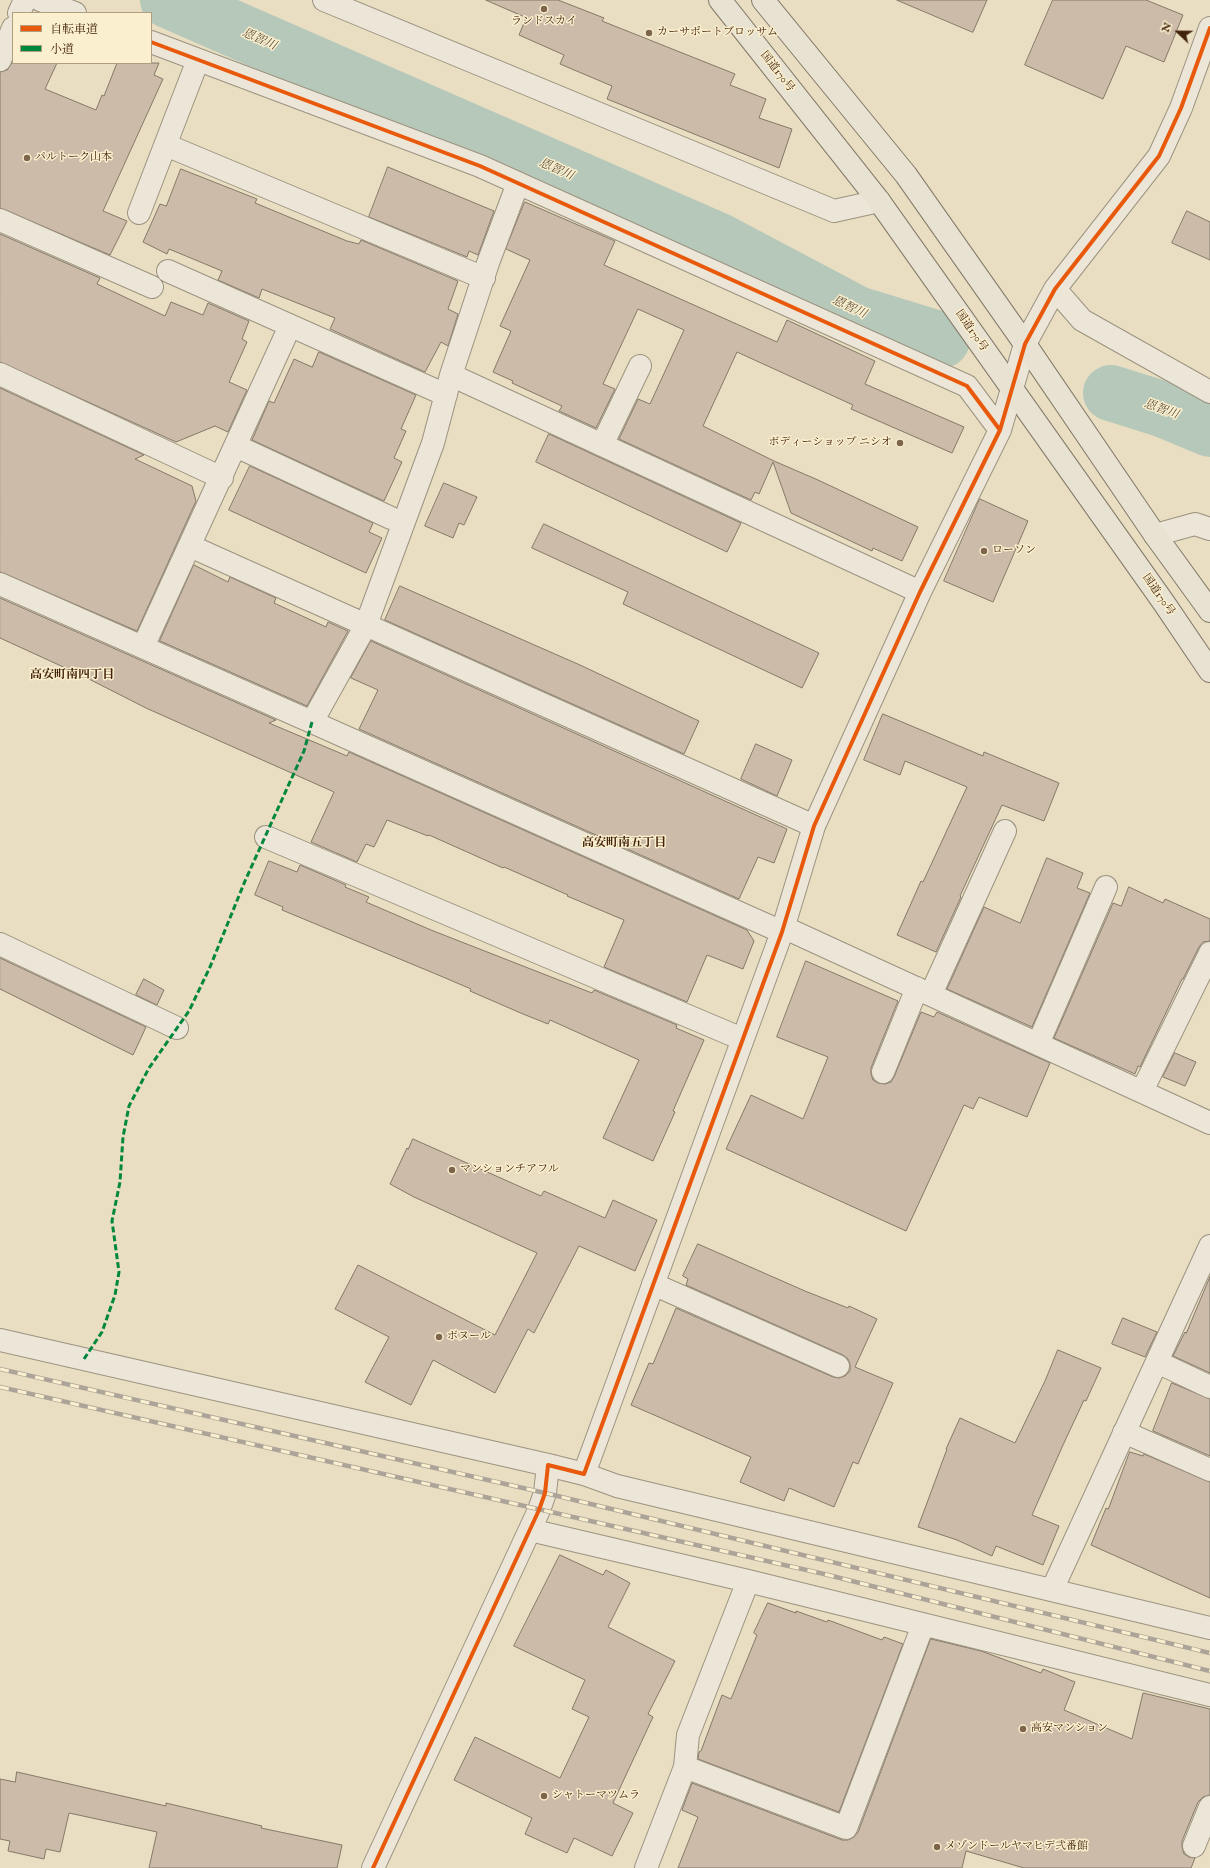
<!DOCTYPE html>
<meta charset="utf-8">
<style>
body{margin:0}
#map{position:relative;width:1210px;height:1868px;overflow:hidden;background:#e9dec2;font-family:"IM FELL English","Noto Serif JP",serif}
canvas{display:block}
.legend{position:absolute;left:12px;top:12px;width:140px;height:52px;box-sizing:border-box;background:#faefce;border:1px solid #b19d80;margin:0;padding:5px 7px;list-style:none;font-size:12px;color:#43220c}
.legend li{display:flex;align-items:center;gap:8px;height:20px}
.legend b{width:20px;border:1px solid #b19d80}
.north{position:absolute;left:1158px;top:12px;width:40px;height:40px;-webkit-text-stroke:3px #faefce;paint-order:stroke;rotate:292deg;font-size:11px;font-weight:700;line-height:16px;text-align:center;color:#43220c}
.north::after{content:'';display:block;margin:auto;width:14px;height:18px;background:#43220c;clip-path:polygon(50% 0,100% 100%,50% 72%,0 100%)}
</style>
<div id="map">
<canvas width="1210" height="1868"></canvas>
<ul class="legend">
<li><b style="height:5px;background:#e8590c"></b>自転車道</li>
<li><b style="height:5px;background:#00873e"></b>小道</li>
</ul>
<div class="north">N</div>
</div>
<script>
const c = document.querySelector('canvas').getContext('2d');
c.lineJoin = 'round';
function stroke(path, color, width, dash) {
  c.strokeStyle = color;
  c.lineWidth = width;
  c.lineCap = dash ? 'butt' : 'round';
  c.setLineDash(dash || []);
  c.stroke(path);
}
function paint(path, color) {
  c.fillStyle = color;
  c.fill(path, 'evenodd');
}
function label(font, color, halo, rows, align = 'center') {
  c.font = font + ' "IM FELL English","Noto Serif JP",serif';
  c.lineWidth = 3;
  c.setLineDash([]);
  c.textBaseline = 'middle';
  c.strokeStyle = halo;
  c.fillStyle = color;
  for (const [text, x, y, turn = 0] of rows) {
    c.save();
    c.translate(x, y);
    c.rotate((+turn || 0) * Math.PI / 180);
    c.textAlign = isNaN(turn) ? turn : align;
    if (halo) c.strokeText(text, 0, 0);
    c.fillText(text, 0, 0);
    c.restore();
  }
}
const river = new Path2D(`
 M168 0 719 241 857 314 942 340
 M1111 393 1162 409 1210 429`);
const building = new Path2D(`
 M486 0H558L604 18 602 21 735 74 730 85 766 99 759 118 792 129 779 168 607 99 612 86 560 64 564 55 519 35 526 18Z
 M897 0H987L973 32Z
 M1053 0H1146L1183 15 1164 62 1126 46 1103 99 1025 65Z
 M12 63H57L45 89 96 110 102 95 104 96 117 63H159L154 75 163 79 103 211 127 221 110 255 0 208V72L7 70Z
 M388 167 494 211 478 255 469 251 467 257 369 217Z
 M181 169 257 199 255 203 347 241 359 244 361 240 458 281 448 309 458 314 448 346 441 342 425 372 330 329 335 318 262 289 259 298 218 280 222 271 169 249 167 254 143 242 160 204 166 206Z
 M525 202 615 241 604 265 777 342 787 320 875 361 865 384 964 427 952 453 851 409 853 405 737 352 703 426 774 461 818 480 918 527 902 561 873 548 872 551 791 513 773 462 759 494 755 492 751 500 619 439 638 399 650 404 684 330 638 309 603 384 615 389 596 428 559 411 562 406 512 383 513 381 493 372 511 331 500 326 530 260 506 249Z
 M1187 211 1210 222V260L1172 243Z
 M0 234 100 278 97 284 165 316 171 302 203 315 208 303 249 321 242 339 247 342 229 382 247 390 228 432 215 426 176 442 0 362Z
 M319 352 416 395 401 429 406 431 394 458 402 462 384 501 252 440 269 401 274 403 294 359 312 367Z
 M0 388 144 455 135 459 192 486 196 501 137 631 0 572Z
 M549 434 741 523 727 552 536 462Z
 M250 466 373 523 369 532 382 538 366 573 229 510Z
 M444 483 477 497 464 525 459 523 453 538 425 526Z
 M980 499 1028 521 993 602 944 581Z
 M544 524 819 653 802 688 623 604 628 592 532 548Z
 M194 565 228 582 230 577 276 598 274 603 326 627 328 622 348 631 307 706 160 641Z
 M400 586 580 665 699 721 684 754 385 620Z
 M0 598 276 720 269 723 347 756 349 752 747 930 754 941 743 969 707 955 687 1002 604 967 624 920 567 896 568 895 504 867 503 868 429 835 428 836 387 820 374 847 366 844 357 862 311 842 334 792 146 708 83 676 0 638Z
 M371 641 787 829 774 863 758 857 739 899 359 729 378 690 351 678Z
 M883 714 983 756 984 752 1059 783 1044 821 1002 805 960 896 961 897 936 952 897 935 921 881 923 882 967 787 905 761 900 775 864 760Z
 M756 744 792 760 777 796 741 779Z
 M1047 858 1083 873 1077 888 1090 893 1032 1027 947 989 984 907 1020 923Z
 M269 861 297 872 300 865 346 885 345 887 369 897 366 902 431 930 592 993 594 990 677 1025 676 1028 704 1040 673 1111 675 1112 653 1161 603 1138 639 1060 550 1020 548 1024 523 1014 470 991 471 989 443 977 282 910 283 907 255 895Z
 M1129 887 1163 903 1165 899 1210 919V941L1203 942 1199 947 1183 979H1182L1140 1067 1138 1066 1135 1074 1054 1038 1113 903 1121 906Z
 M0 958 146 1027 133 1055 0 989Z
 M806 961 898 1001 871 1068V1074L873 1080 878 1083 885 1084 891 1082 894 1077 921 1012 934 1017 937 1012 1050 1063 1027 1117 979 1097 973 1109 964 1105 906 1231 726 1149 751 1095 803 1119 828 1057 777 1037Z
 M144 979 164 990 157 1005 136 995Z
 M1175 1053 1196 1062 1185 1086 1163 1077Z
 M413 1139 541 1196 544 1191 605 1218 613 1200 657 1220 635 1271 579 1246 534 1333 528 1329 495 1393 433 1360 411 1405 365 1382 389 1337 335 1309 358 1265 495 1335 537 1253 414 1197 390 1184 407 1148 408 1149Z
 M698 1244 805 1291 848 1308 849 1306 877 1319 855 1367 893 1383 858 1464 853 1462 834 1507 789 1488 784 1501 740 1482 751 1457 631 1405 649 1363 653 1364 676 1308 833 1377 839 1378 845 1376 850 1371V1364L848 1359 843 1355 686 1285 688 1279 683 1276Z
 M1210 1277V1373L1173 1356 1185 1332 1186 1333Z
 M1123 1318 1157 1332 1145 1357 1112 1344Z
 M1058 1350 1101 1368 1086 1401 1084 1400 1063 1445 1032 1515 1059 1526 1043 1565 996 1546 992 1556 957 1540 918 1527 947 1449H946L960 1418 1015 1443 1045 1381Z
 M1172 1383 1210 1399V1456L1153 1431Z
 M1130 1452 1143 1456 1144 1454 1210 1482V1598L1091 1545 1106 1508 1108 1509Z
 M560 1555 603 1575 606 1570 630 1583 608 1627 675 1661 648 1714 653 1717 613 1803 633 1813 612 1856 574 1838 567 1853 525 1834 532 1818 454 1780 475 1737 560 1778 589 1717 572 1709 585 1680 514 1646Z
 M768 1603 796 1613V1611L827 1622 828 1620 882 1640 884 1637 903 1644 839 1812 698 1759 699 1752 701 1751 722 1695 731 1699 757 1635 754 1633Z
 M931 1639 981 1651 1041 1673 1043 1669 1075 1682 1064 1710 1132 1739 1143 1693 1210 1709V1795L1203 1797 1198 1802 1182 1841V1847L1184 1854 1189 1857 1195 1858 1191 1868H1024L966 1851 962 1868H678L698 1817 682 1810 692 1783 842 1840H848L854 1837 858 1832Z
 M17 1772 166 1806V1803L262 1826 261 1828 342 1845 337 1868H149L157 1832 69 1813 60 1852 46 1849 44 1859 8 1851 10 1841 0 1839V1779L15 1782Z`);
const minor = new Path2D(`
 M40 0 75 13
 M324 0 834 211 879 201
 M19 13 25 0
 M151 42 480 166 967 386 1000 430
 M0 60 13 28
 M166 145 484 278
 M139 213 198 60
 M0 220 152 287
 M168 271 446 395
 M1055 289 1082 320 1210 392
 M0 374 222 478
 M451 375 920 592
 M602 445 640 366
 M236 446 391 518
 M1155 535 1195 524 1210 529
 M190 546 814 826
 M0 584 312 722 366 625 433 443 451 375 488 263 518 183
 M143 647 290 326
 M312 722 782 932
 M266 837 742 1039
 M783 927 1210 1123
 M0 944 177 1028
 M931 994 1005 831
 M1038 1044 1106 887
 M883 1072 917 988
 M1142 1091 1210 953
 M653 1284 838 1366
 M0 1340 548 1465
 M1157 1362 1210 1387
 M1124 1432 1210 1470
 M584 1474 617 1486 1210 1628
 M530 1530 748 1581 1210 1695
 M1052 1590 1210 1246
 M685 1767 846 1828 923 1625
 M1194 1846 1210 1807
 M373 1868 539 1510 545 1493 548 1465 584 1474 782 932 814 826 920 592 1000 430 1025 344 1055 289 1159 156 1181 108 1210 28
 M646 1868 685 1767 688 1735 748 1581`);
const highway = new Path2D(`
 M720 0 879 201 1164 603 1210 671
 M763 0 906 175 1025 344 1155 535 1210 611`);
const rail = new Path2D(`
 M0 1369 545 1493 1210 1653
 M0 1387 824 1574 1210 1671`);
const quiet = new Path2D(`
 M84 1359 102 1332 115 1295 119 1272 112 1221 120 1182 123 1137 129 1106 149 1068 189 1011 210 967 245 881 304 751 312 722`);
const cycleway = new Path2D(`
 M151 42 480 166 967 386 1000 430
 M373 1868 539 1510 545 1493 548 1465 584 1474 782 932 814 826 920 592 1000 430 1025 344 1055 289 1159 156 1181 108 1210 28`);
const markers = [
 [544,9,4,"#7d644c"],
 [649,33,4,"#7d644c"],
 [27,158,4,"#7d644c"],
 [900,443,4,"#7d644c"],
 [984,551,4,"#7d644c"],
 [452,1170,4,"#7d644c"],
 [439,1337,4,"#7d644c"],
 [1023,1729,4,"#7d644c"],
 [544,1796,4,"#7d644c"],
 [937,1847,4,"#7d644c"]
];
const poiNames = [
 ["ランドスカイ",544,22,"center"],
 ["カーサポートブロッサム",657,33],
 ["パルトーク山本",35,158],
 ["ボディーショップ ニシオ",892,443,"right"],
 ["ローソン",992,551],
 ["マンションチアフル",460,1170],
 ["ボヌール",447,1337],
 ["高安マンション",1031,1729],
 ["シャトーマツムラ",552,1796],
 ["メゾンドールヤマヒデ弐番館",945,1847]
];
const streetNames = [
 ["国道170号",777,72,52],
 ["国道170号",971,331,55],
 ["国道170号",1158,595,55]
];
const waterNames = [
 ["恩智川",259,40,24],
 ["恩智川",556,170,24],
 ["恩智川",849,308,25],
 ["恩智川",1161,410,20]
];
const neighbourhoodNames = [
 ["高安町南四丁目",72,676],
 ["高安町南五丁目",624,844]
];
stroke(river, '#b6c8b9', 56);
paint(building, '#ccbba8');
stroke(building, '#847968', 1);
stroke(minor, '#9c927f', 24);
stroke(highway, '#847968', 24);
stroke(minor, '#ece6d8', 22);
stroke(highway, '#e7e2d2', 22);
stroke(rail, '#aca498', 4.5);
stroke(rail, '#faefce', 3, [9]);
stroke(quiet, '#00873e', 3, [6, 3]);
stroke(cycleway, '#e8590c', 4);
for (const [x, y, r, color] of markers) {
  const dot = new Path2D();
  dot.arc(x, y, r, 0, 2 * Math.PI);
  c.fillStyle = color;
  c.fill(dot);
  stroke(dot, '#faefce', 1.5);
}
label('11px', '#43220c', '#faefce', poiNames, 'left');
label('11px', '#43220c', '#faefce', streetNames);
label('italic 12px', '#5f513f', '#faefce', waterNames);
label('bold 12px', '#43220c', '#faefce', neighbourhoodNames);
</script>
